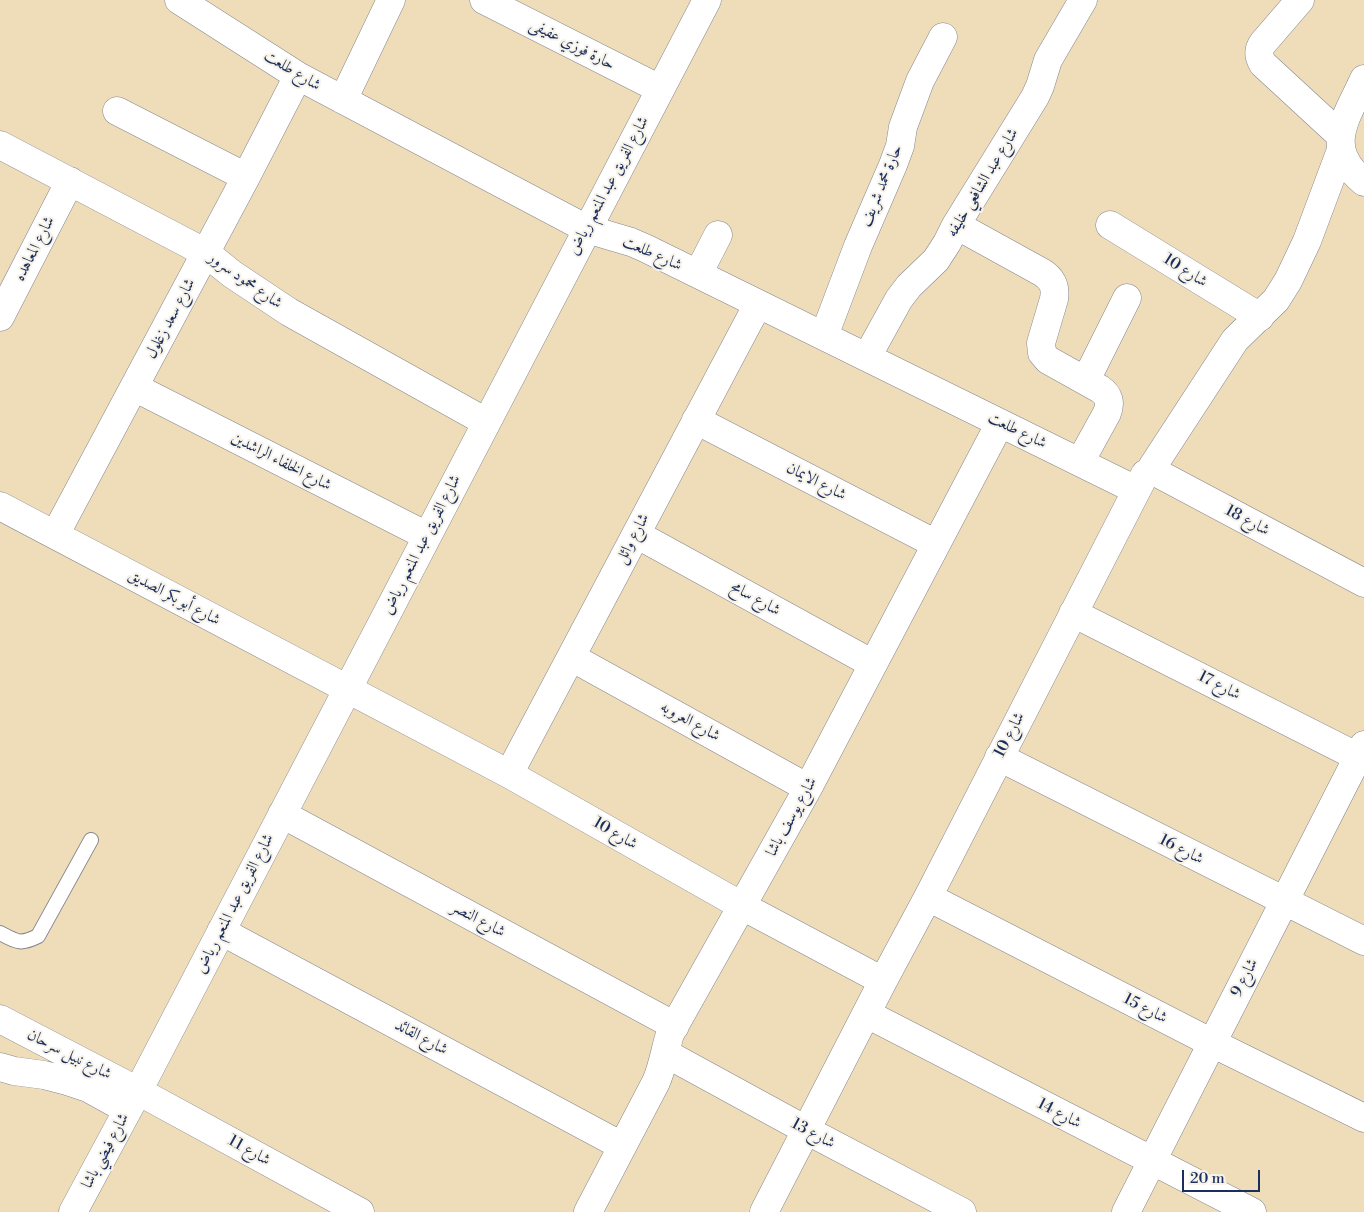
<!DOCTYPE html>
<meta charset="utf-8">
<style>
body{margin:0}
#map{position:relative;width:1364px;height:1212px;overflow:hidden;background:#efddba;font-family:"Libre Bodoni",serif}
canvas{display:block}
.scale{position:absolute;left:1182px;top:1170px;width:78px;height:22px;box-sizing:border-box;border:2px solid #1b2f5e;border-top:0;padding-left:6px;font-size:15px;line-height:18px;white-space:nowrap;color:#1b2f5e;-webkit-text-stroke:4px #f7f3e8;paint-order:stroke}
</style>
<div id="map">
<canvas width="1364" height="1212"></canvas>
<div class="scale">20 m</div>
</div>
<script>
const c = document.querySelector('canvas').getContext('2d');
c.lineJoin = 'round';
function stroke(path, color, width, dash) {
  c.strokeStyle = color;
  c.lineWidth = width;
  c.lineCap = dash ? 'butt' : 'round';
  c.setLineDash(dash || []);
  c.stroke(path);
}
function label(font, color, halo, rows, align = 'center') {
  c.font = font + ' "Libre Bodoni",Amiri,serif';
  c.lineWidth = 4;
  c.setLineDash([]);
  c.textBaseline = 'middle';
  c.strokeStyle = halo;
  c.fillStyle = color;
  for (const [text, x, y, turn = 0] of rows) {
    c.save();
    c.translate(x, y);
    c.rotate((+turn || 0) * Math.PI / 180);
    c.textAlign = isNaN(turn) ? turn : align;
    if (halo) c.strokeText(text, 0, 0);
    c.fillText(text, 0, 0);
    c.restore();
  }
}
const lane = new Path2D(`
 M0 933C17 942 20 945 38 936L91 840`);
const street = new Path2D(`
 M179 0 298 76 587 229 631 242 645 248 1136 490
 M484 0 660 89
 M1300 0 1263 43C1258 50 1258 56 1263 64L1340 135
 M1364 79C1346 119 1322 148 1364 182
 M343 100 391 0
 M117 111 246 177
 M0 145 206 253 232 274 289 312 486 422
 M956 225 1043 273C1053 280 1056 287 1054 299L1041 343 1042 353 1048 360 1100 389C1109 395 1111 403 1107 413L1080 462
 M1110 225 1260 317
 M698 274 718 235
 M0 317 70 181
 M824 336 858 246 893 165 900 146 903 127 920 81 943 37
 M867 357 899 299 909 286 936 260 947 243 956 225 1035 97 1040 86 1048 60 1083 0
 M1086 380 1127 298
 M134 387 427 536
 M696 420 936 544
 M1149 472 1235 340 1276 300 1288 281 1307 241 1341 150
 M0 506 509 774 742 906 883 981
 M636 534 873 664
 M55 535 246 177 298 76
 M1073 613 1364 760
 M571 657 808 788
 M999 757 1364 941
 M509 774 758 304
 M282 814 675 1026
 M928 897 1212 1043 1364 1118
 M221 931 622 1146
 M867 1014 1252 1212
 M0 1019 138 1091 360 1212
 M665 1053 806 1130 962 1212
 M0 1067 14 1071 44 1075 67 1081 88 1088 128 1110
 M73 1212 138 1091 707 0
 M588 1212 656 1082C663 1066 665 1050 670 1034L808 788 1000 423
 M764 1212 883 981 928 897 1145 474C1150 471 1154 471 1159 474L1364 583
 M1126 1212 1364 745`);
const streetNames = [
 ["حارة فوزي عفيفى",572,45,27],
 ["شارع طلعت",292,71,31],
 ["شارع عبد الشافعي خليفه",983,183,-59],
 ["شارع الفريق عبد المنعم رياض",609,186,-62],
 ["حارة محمد شريف",882,186,-68],
 ["شارع المعاهده",35,249,-63],
 ["شارع طلعت",652,254,24],
 ["شارع 10",1185,271,32],
 ["شارع محمود سرور",245,281,35],
 ["شارع سعد زغلول",171,319,-62],
 ["شارع طلعت",1017,431,26],
 ["شارع الخلفاء الراشدين",281,462,27],
 ["شارع الايمان",816,482,27],
 ["شارع 18",1247,521,28],
 ["شارع وائل",633,539,-62],
 ["شارع الفريق عبد المنعم رياض",422,545,-63],
 ["شارع أبو بكر الصديق",174,598,28],
 ["شارع سامح",755,599,29],
 ["شارع 17",1219,686,27],
 ["شارع العروبه",690,722,29],
 ["شارع 10",1010,735,-63],
 ["شارع يوسف باشا",792,817,-61],
 ["شارع 10",615,834,30],
 ["شارع 16",1181,850,27],
 ["شارع الفريق عبد المنعم رياض",235,904,-63],
 ["شارع النصر",478,920,28],
 ["شارع 9",1245,978,-63],
 ["شارع 15",1145,1009,27],
 ["شارع القائد",421,1038,28],
 ["شارع نبيل سرحان",69,1055,27],
 ["شارع 14",1059,1114,27],
 ["شارع 13",813,1134,28],
 ["شارع فيضي باشا",106,1151,-62],
 ["شارع 11",249,1151,29]
];
stroke(lane, '#85868c', 16);
stroke(street, '#85868c', 29);
stroke(lane, '#fff', 14);
stroke(street, '#fff', 28);
label('16px', '#1b2f5e', '#f7f3e8', streetNames);
</script>
